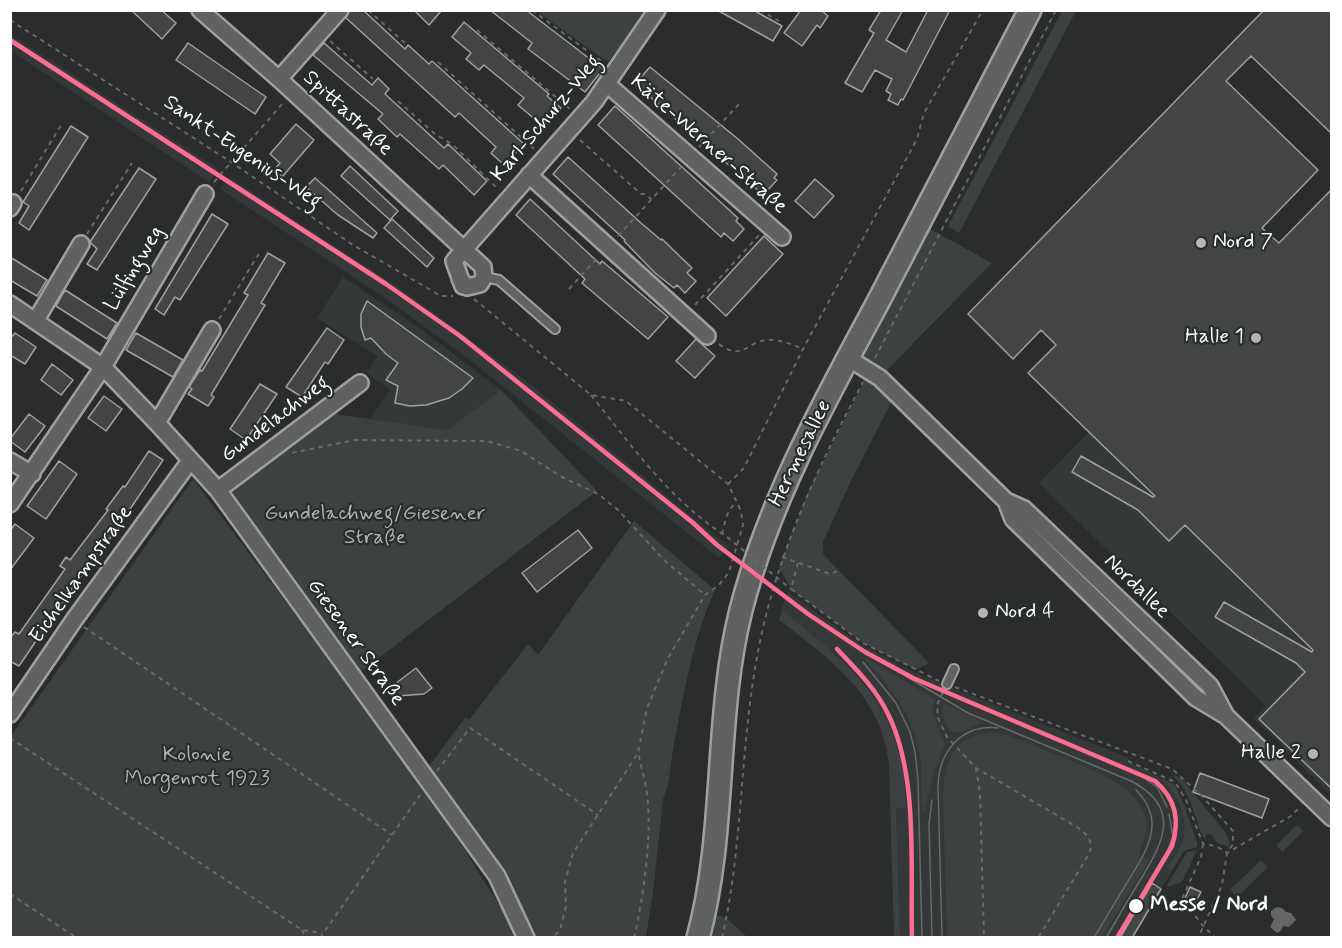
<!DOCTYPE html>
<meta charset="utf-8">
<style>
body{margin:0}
#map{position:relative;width:1342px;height:948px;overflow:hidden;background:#2b2c2d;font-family:Mynerve,sans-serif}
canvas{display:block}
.frame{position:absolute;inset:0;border:12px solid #fff;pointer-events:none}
</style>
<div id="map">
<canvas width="1342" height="948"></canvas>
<div class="frame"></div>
</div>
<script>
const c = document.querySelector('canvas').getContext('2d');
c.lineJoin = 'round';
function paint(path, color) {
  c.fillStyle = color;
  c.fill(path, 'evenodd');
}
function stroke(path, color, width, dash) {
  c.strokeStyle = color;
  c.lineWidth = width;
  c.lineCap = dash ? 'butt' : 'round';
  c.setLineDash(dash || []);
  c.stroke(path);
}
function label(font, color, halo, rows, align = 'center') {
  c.font = font + ' Mynerve,sans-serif';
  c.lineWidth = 4.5;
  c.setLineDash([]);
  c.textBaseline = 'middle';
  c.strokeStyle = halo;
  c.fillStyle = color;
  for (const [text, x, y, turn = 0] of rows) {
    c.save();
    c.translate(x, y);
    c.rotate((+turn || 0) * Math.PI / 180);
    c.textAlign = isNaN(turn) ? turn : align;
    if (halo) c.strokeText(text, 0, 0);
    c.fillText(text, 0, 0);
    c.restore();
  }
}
const built = new Path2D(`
 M10 34 218 169 209 182 11 51Z
 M229 177 411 296 526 381 728 546 719 558 462 354 388 300 220 189Z
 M1331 189V795L1254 718 1266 706 1039 483 1276 241 1279 243Z
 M343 277 418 327 501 390 447 430 370 419 390 390 367 373 377 356 317 318Z
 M788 592 863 646 922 676 1129 758 1128 761 1161 778 1168 784 1176 796 1182 813 1185 830 1181 844 1168 867 1173 869 1132 937H900L896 808 906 807 903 772 899 751 893 735 874 697 836 655 781 610Z`);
const green = new Path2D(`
 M536 11 647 10 648 11 608 62Z
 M1062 11H1076L959 233 948 226Z
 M919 223 992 263 880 377 896 393 850 483 823 542V554L929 663 916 670 863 643 791 589 779 568 808 492 869 371 848 358Z
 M501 390 597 491 354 677 218 490 321 412 447 430Z
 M193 479 426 788 519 937 11 938V736Z
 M634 521 715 590C693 638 684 693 674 744 670 762 671 783 663 799L653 892 646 937H526L497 876 424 773 465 718 469 720 528 644 538 655Z
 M782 610C839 657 890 693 903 771 905 783 905 795 906 808H896L900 937H894L889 765C882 695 831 660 779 620Z
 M867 659 935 699 932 712 945 744 936 766 924 812C919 800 922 777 921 762 917 720 893 690 866 660Z
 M943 703 982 722 981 723 958 733 952 732C944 724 941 713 943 703Z
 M998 733C1019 738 1039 748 1059 756 1100 773 1171 796 1138 854L1149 860 1102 937H947L943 795C945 758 955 732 998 733Z
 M1175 775 1182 779 1226 833 1230 843 1229 847 1216 842C1214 838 1213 834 1207 834L1205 839 1202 835C1195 817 1189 789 1174 777Z
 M1161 778 1175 785 1184 804 1197 843V847L1184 851 1173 869 1167 868C1172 860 1178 851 1182 843 1190 819 1177 794 1161 778Z
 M1297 825 1303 831 1282 852 1276 845Z
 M1197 850 1182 882 1166 887 1187 852Z
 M1261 860 1268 867 1237 897 1230 890Z
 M705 911 726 918 747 937 698 938Z`);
const water = new Path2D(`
 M1277 907 1282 908 1286 912 1291 913 1296 920 1289 927 1283 926 1281 931 1277 933 1270 927 1274 919 1271 916V911Z`);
const building = new Path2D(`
 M131 10H161L176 23 162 39Z
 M350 10H363L405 49 408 45 429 64 432 61 524 144 504 165 491 153 496 147 459 113 455 117 346 18Z
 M414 10H442L429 25Z
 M490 10H526L603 69 585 92 528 49 532 43Z
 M717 10H753L782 26 773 41Z
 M801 10H821L828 16 820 28 817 25 802 46 784 33Z
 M881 10H903L886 40 906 52 928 10H950L903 100 901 99 898 105 888 100 891 94 886 91 892 79 875 70 862 92 845 83 874 33 869 30Z
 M1264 10H1332V134L1251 56 1226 81 1318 170 1262 228 1279 243 1332 189V789L1259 719 1305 672 1296 663 1215 617 1224 602 1312 652 1313 650 1185 525 1169 541 1138 510 1072 472 1081 456 1153 497 1155 496 1028 373 1056 345 1041 330 1013 359 968 314Z
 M464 22 549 94 547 96 561 108 544 127 518 105 524 98 484 65 479 70 466 59 471 53 452 37Z
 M188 43 266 97 255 114 176 60Z
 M324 43 372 85 378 78 389 89 385 94 444 148 448 144 487 181 474 195 443 165 439 169 400 134 397 137 378 119 383 114 313 55Z
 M650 67 738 139 777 174 774 178 777 180 766 192 764 190 761 193 635 84Z
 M615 106 738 218 736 221 744 229 733 241 724 233 721 237 598 125Z
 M296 124 314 140 282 177 274 170 280 163 270 154Z
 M71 126 88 137 29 230 19 223 29 206 23 202Z
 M568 157 641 223 661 240 662 239 692 268 687 273 696 281 685 293 677 285 674 288 655 273 624 241 625 240 553 174Z
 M350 166 398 211 390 220 341 176Z
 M139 168 156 179 97 270 87 264 97 249 90 242Z
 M315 178 377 233 373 238 338 215 306 187Z
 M815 179 834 196 814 218 795 201Z
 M530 199 600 264 602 261 668 317 648 339 582 283 585 279 516 215Z
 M212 214 228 224 180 300 175 297 164 315 155 309Z
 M392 219 434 258 427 267 384 228Z
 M764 236 783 254 726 316 707 298Z
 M268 253 285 263 261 303 265 305 211 395 214 397 208 406 188 394 192 389 189 387 200 370 202 371 248 295 244 293Z
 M10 257 47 280 37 296 10 280Z
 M65 290 117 323 107 339 56 306Z
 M367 301 473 378 462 389 449 398 426 405 410 406 395 403 398 386 386 380 398 363 386 354 371 338 365 340 361 327V314Z
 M327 328 344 340 328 364 325 362 302 397 286 387Z
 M15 333 36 347 25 364 10 355V339Z
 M136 333 183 360 173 377 126 350Z
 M696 339 715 356 695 378 676 361Z
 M52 364 73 380 61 395 41 380Z
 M260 384 277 394 246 440 230 429Z
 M104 396 122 409 106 431 88 418Z
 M29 414 45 426 25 452 10 441V439Z
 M149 451 163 460 114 533 68 594 19 666 10 661V638L15 632 19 634 65 569 60 566 66 557 70 560 108 510 106 509 123 486 125 487Z
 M59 461 77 474 46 519 27 506Z
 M15 524 34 538 10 570V531Z
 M578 530 592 548 537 592 522 573Z
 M416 668 432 688 424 694 397 696 391 687Z
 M1200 773 1269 799 1262 818 1193 792Z
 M1152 883 1161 889 1132 938H1120Z
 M1190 887 1201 892 1195 903 1185 898Z`);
const path = new Path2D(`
 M368 10 405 43
 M532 10 605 64
 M760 10 779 21
 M10 20 231 162 353 245 441 296H453
 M477 30 571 110
 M330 41 373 79
 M438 62 534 149
 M398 101 435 134 452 144 499 190
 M580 140 641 194H645L651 199
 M699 147 740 103
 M214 182 283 103
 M21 191 63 122
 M87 234 132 163
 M618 236 681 167
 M569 289 598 257
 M474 299 591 395 626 401 728 484 741 511 743 525 729 572 719 585 705 595 668 658 647 708 638 753 573 853 565 882 566 906 560 930 552 938
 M695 305 760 234
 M219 319 261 250
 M719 344C743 362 747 341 767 340 780 339 791 344 803 349
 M875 358 1056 10
 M591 395C634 449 669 499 727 537
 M292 453 355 440 487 441 521 451 562 477 598 494 617 509 665 561 705 595
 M728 484 744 468 803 349 917 139 924 113 980 15 979 10
 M722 534C725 524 726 508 737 503
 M782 557 830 574 838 571
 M798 563 791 589 863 643 939 681
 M84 627 392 835
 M955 687 1172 769 1201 795 1233 831V844L1227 853 1222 885 1198 938
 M943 692 937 705 938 718 947 737 976 768 1077 827C1087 834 1094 841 1089 854L1038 938
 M10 738 302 930 322 933
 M1128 761 1175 782 1186 800 1203 844 1216 846 1227 853 1291 816 1301 806
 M976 768 980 793 984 938
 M437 771 470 728 598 815
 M1203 844 1201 857 1182 899 1203 926 1216 938
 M10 894 77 938
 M302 930 305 938
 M320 938 420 795
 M634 938C643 900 651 842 648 804 647 787 642 770 638 753
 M722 938C742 851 740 762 754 675 770 569 813 476 863 382`);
const lane = new Path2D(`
 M484 277 499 280 555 329
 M947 684 954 669`);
const street = new Path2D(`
 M200 10 279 79 483 267 484 277 480 284 467 287 460 279
 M279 79 340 10
 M607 84 782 237
 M529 175 707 336
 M10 208 13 203
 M463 286 454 261 594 102 657 10
 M10 304 103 367 157 423 218 490 497 876 526 938
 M36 320 81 244
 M848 358 880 378 1006 501 1024 509 1210 686 1226 716
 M157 423 212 330
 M10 461 32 474
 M218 490 360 383
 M1006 501 1013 519 1196 698 1226 716 1332 818
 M10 504 103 367 205 194
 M10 714 74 620 190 461`);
const secondary = new Path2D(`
 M698 938C727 831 714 717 741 610 769 501 824 402 877 304 928 206 979 108 1030 10`);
const tram = new Path2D(`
 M865 652 968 713 1131 781C1183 808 1163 843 1139 882 1128 900 1117 919 1106 938
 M863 662 896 703 910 732 915 752 918 780 922 938
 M1137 773 1157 787 1167 807
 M932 800 929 824 932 938
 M1164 860 1173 836 1169 814
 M942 938 938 786C939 752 961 724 998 728
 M1094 938C1104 920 1115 903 1125 886 1144 854 1169 823 1136 790`);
const pathBridge = new Path2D(`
 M727 537 791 589`);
const tram1 = new Path2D(`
 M10 40 386 284 460 336 692 522 717 545 808 614 865 652 913 678 1155 781C1176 799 1180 820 1172 846L1117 938
 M837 649C856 669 876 689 888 714 919 776 910 869 912 938`);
const markers = [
 [1201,243,6,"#b5b5b6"],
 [1256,338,6,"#b5b5b6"],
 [983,613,6,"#b5b5b6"],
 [1313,754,6,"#b5b5b6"],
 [1136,906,8,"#fff"]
];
const streetNames = [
 ["Spittastraße",347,114,43],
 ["Karl-Schurz-Weg",547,119,-50],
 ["Käte-Werner-Straße",708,145,41],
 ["Sankt-Eugenius-Weg",242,153,34],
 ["Lülfingweg",135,269,-59],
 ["Gundelachweg",276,420,-37],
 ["Hermesallee",801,454,-64],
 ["Eichelkampstraße",82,575,-55],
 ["Nordallee",1136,587,44],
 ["Giesener Straße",355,643,54]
];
const poiNames = [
 ["Nord 7",1213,243],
 ["Halle 1",1244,338,"right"],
 ["Nord 4",995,613],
 ["Halle 2",1301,754,"right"]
];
const parkNames = [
 ["Gundelachweg/Giesener",375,515],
 ["Straße",375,539],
 ["Kolonie",197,756],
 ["Morgenrot 1923",197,780]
];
const stopNames = [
 ["Messe / Nord",1150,906]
];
paint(built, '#353839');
paint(green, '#3e4142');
paint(water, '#646667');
paint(building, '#434444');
stroke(building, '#a0a0a0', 1.5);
stroke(lane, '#a0a0a0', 12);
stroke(street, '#a0a0a0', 20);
stroke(secondary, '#a0a0a0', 26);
stroke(path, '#686969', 2, [4.5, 4.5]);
stroke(lane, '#606162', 8);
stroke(street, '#606162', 15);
stroke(secondary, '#606162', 21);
stroke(tram, '#686969', 1.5);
stroke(pathBridge, '#686969', 2, [4.5, 4.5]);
stroke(tram1, '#fb6d91', 4.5);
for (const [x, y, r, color] of markers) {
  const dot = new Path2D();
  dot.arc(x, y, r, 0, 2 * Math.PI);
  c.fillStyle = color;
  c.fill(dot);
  stroke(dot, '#2a2d2e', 2);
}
label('21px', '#fff', '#2a2d2e', streetNames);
label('21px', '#fff', '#2a2d2e', poiNames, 'left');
label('21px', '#b3b4b5', '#2a2d2e', parkNames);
label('bold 21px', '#fff', '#2a2d2e', stopNames, 'left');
</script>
